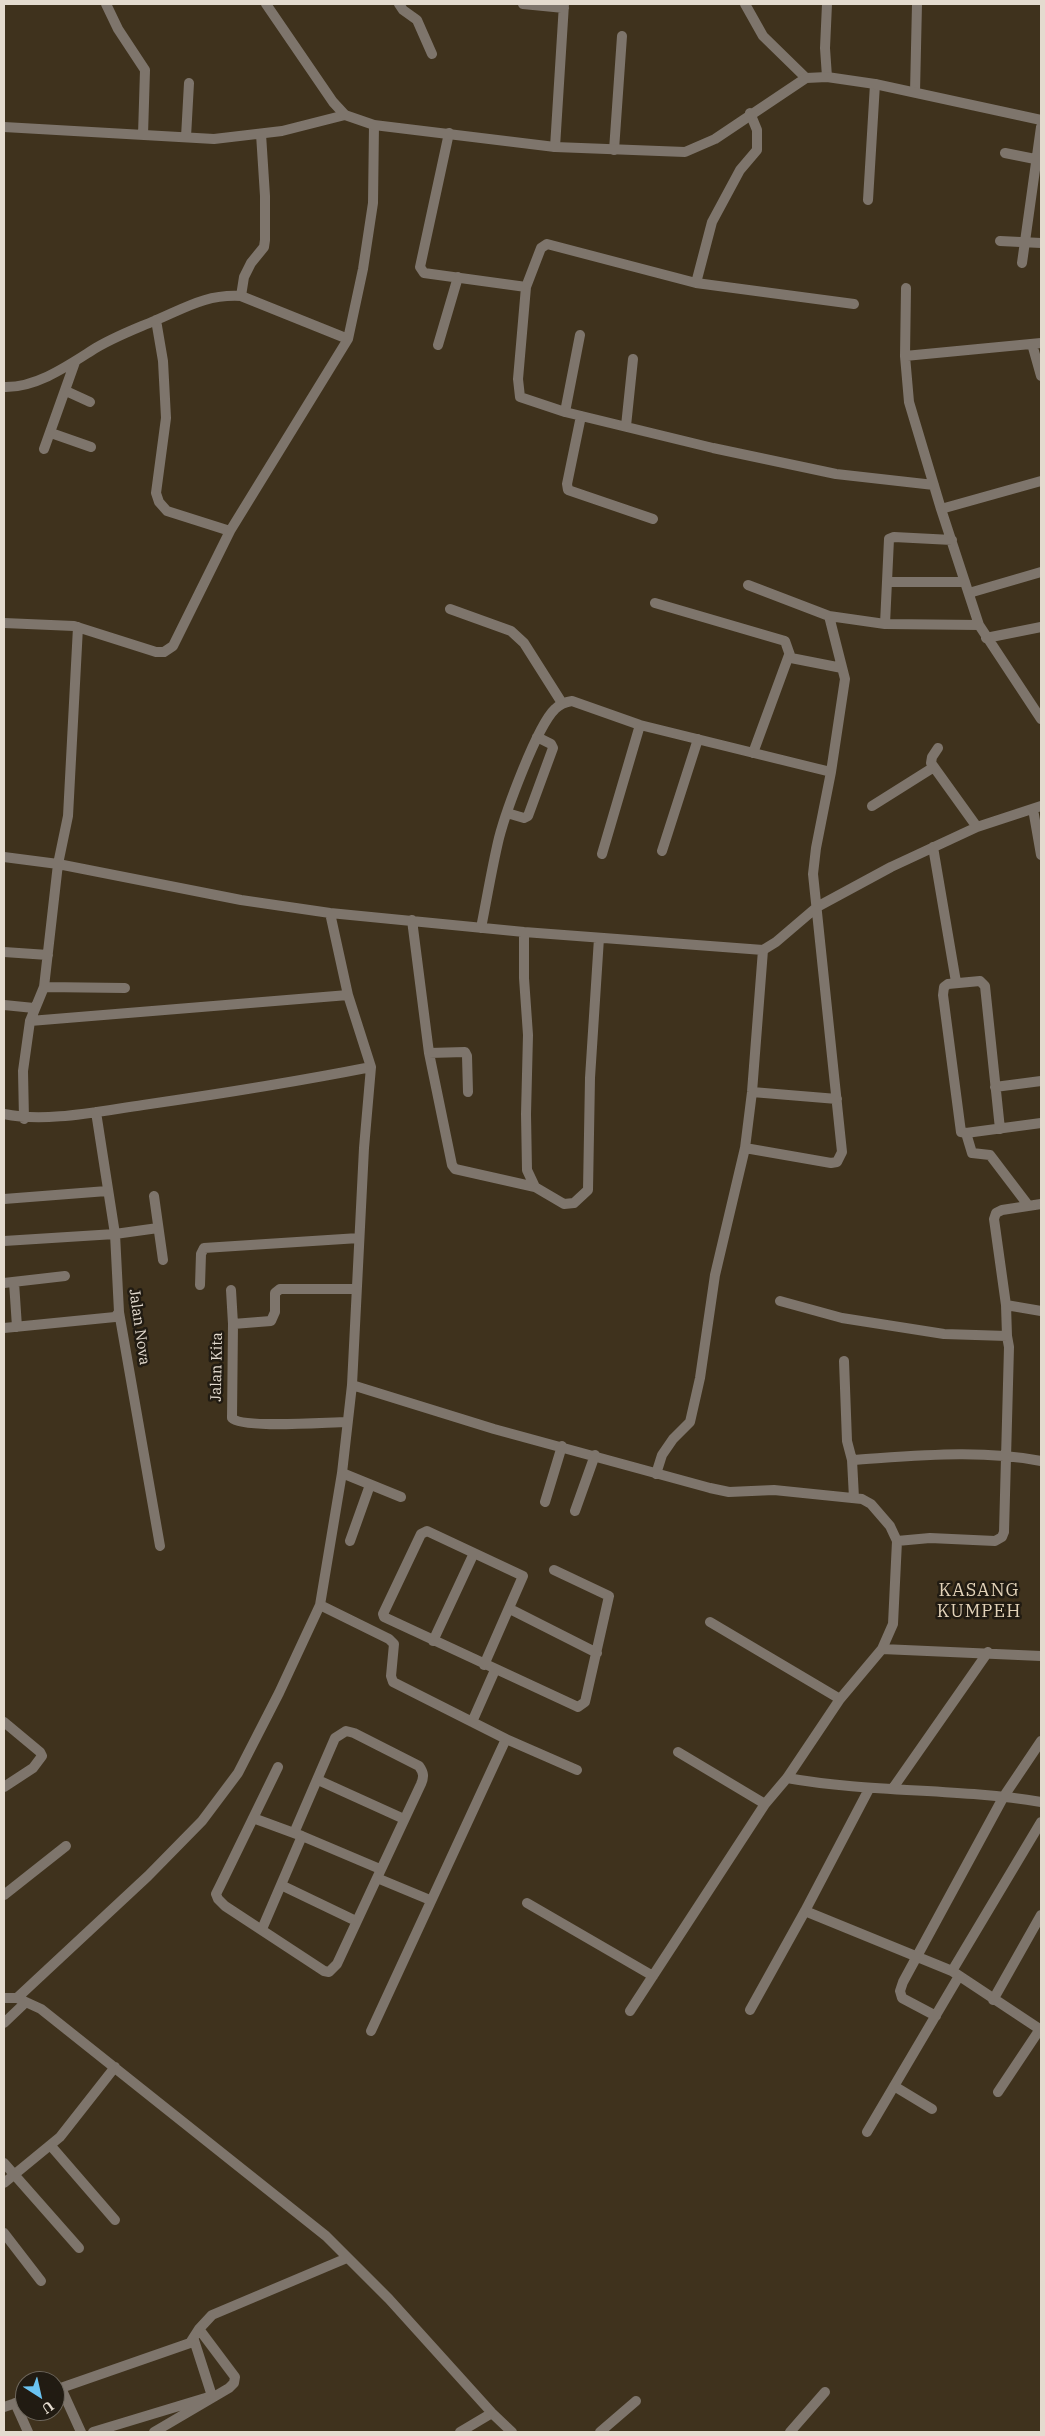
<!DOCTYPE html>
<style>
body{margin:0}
#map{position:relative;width:1045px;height:2436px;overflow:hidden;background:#3f321d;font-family:"IBM Plex Serif",serif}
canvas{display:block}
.frame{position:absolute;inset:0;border:5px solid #e4dbcf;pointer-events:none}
.north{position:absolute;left:15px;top:2371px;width:50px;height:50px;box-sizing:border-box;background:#211b12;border:1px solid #6f685e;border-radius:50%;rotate:145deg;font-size:14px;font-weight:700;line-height:20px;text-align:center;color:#e4dbcf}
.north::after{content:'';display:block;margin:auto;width:18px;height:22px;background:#6ac3f1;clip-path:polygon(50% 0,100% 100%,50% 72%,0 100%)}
</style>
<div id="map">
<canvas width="1045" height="2436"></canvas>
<div class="frame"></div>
<div class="north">U</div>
</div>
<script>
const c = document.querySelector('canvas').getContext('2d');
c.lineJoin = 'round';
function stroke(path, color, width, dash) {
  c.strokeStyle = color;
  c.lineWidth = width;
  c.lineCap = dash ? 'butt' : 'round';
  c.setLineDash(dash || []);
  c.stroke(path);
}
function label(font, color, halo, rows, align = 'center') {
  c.font = font + ' "IBM Plex Serif",serif';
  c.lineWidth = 5;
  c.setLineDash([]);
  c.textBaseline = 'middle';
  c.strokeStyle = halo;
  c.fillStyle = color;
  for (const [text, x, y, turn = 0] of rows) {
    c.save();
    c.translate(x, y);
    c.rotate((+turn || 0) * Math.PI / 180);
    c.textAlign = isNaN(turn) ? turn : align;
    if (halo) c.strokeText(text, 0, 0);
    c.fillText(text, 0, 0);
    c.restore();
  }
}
const minor = new Path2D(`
 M106 4 118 29 145 70 143 135
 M399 4 403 10 417 20 432 54
 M523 4 564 8
 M745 4 763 36 806 78
 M827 4 825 48 827 77
 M915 92 917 4
 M4 127 214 139 282 131 345 115
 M449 133 420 267 424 273 526 287 518 379 520 397 565 412 713 448 836 474 934 485
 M186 137 189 83
 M555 147 564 4
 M614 150 622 36
 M1005 153 1035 159
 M868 200 875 84
 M1000 241 1041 243
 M1022 263 1041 127
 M696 283 712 222 740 170 757 150V130L750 113
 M526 287 541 248 547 244 696 283 854 304
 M906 288 905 356 909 402 941 509 979 625 1041 719
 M241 296 244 277 251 263 264 247 265 240V196L261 134
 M156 320 163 361 166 418 156 493 159 502 167 511 230 531
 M1032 344 1041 376
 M438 345 458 277
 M905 356 1041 343
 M4 387C35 388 66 367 91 351 111 338 133 330 154 321 185 308 206 294 241 296L348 339
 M66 391 90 402
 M565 412 580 335
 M581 416 567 484 568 490 653 519
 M626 426 633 359
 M51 433 91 447
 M44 449 75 362
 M941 509 1041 481
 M952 540 894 537 889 539 885 624 979 625
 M887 582H965
 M748 585 829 616
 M969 593 1041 572
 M655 603 785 641 791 658 842 668
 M450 609 511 631 524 643 562 703
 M4 623 74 626 156 652H164L173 646 230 531 348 339 363 269 373 203 374 125
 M986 638 1041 627
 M938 748 932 757 931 763 977 827
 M753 753 789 655
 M831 772 845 679 829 616 885 624
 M872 806 934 767
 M1033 809 1041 855
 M507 813 524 818 528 816 553 748 551 744 537 737
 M933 847 956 982
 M662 851 698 739
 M602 854 640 725
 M4 857 58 864 241 900 330 913 524 932 763 950 776 942 817 907 891 867 977 827 1041 806
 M412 920 429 1053 465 1052 467 1056 468 1092
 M481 928C487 898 492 867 499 838 506 811 537 726 555 709 560 704 565 702 572 701L640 725 831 772 816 848 813 874 842 1152 837 1162 831 1163 745 1148
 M524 932V978L528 1035 526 1114 527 1170 535 1187 564 1204 574 1203 588 1190 590 1078 599 938
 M4 952 48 955
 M44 987 125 988
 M4 1005 34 1008
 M30 1021 348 995
 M429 1053 452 1165 455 1169 535 1187
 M995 1087 1041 1081
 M752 1092 837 1099
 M96 1112 115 1234 119 1312 160 1546
 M4 1114C46 1123 100 1111 143 1105 219 1094 295 1082 371 1067
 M24 1119 23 1071 30 1021 44 987 58 864 68 816 78 627
 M1000 1129 985 986 980 981 948 984 944 987 943 995 961 1132 966 1133 972 1153 990 1155 1028 1205
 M966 1133 1041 1123
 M154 1196 163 1260
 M4 1199 107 1191
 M4 1241 115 1234 158 1228
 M14 1282 17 1327
 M4 1283 65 1276
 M200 1285 201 1254 204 1248 359 1238
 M231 1290 233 1324 232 1418C242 1429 328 1422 347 1422
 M780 1301 842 1318 944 1334 1007 1336 1009 1347 1004 1532 1002 1537 995 1541 930 1538 897 1541
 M1006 1305 1041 1311
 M233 1324 271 1321 275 1312V1293L280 1289H356
 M4 1328 115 1317 119 1312
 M1007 1336 1006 1305 994 1219 996 1213 1002 1210 1041 1204
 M844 1361 847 1441 852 1460
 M352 1385 494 1429 710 1488 729 1492 774 1490 862 1499 871 1504 890 1526 897 1541 893 1624 882 1649 840 1699 787 1778 765 1804 630 2011
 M342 1473 401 1497
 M656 1474 662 1455 673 1439 690 1422 700 1378 715 1275 745 1148 752 1092 763 950
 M854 1498 852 1460C915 1456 979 1449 1041 1461
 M545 1502 562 1446
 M575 1511 595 1455
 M350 1541 370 1485
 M320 1605 389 1639 394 1644 391 1676 393 1682 506 1739 371 2031
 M510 1609 597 1653
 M710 1622 840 1699
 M433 1641 474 1553
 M882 1649 1041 1656
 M484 1665 523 1576 427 1531 421 1534 383 1614 384 1617 578 1707 585 1702 609 1596 554 1570
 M4 1722 40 1752 42 1756 33 1768 4 1787
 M472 1722 495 1670
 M506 1739 577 1770
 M678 1752 765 1804
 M278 1767 220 1886 216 1894 218 1899 225 1906 324 1971 329 1972 337 1964 377 1878
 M787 1778C871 1793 957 1788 1041 1802
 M318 1780 404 1819
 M893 1788 988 1652
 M253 1818 302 1836 380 1869
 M294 1833 335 1738 346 1731 354 1733 419 1766C424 1773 424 1777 421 1784L377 1878 430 1900
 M281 1885 356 1921
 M4 1895 66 1846
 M527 1903 653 1976
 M805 1911 952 1971 1041 2030
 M262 1929 302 1836
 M952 1971 1041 1822
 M4 1998H17L148 1876 202 1821 238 1773 279 1693 320 1605 342 1473 352 1385 364 1148 371 1067 348 995 330 913
 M17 1998 41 2009 326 2236 389 2299 492 2413 512 2432
 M993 2000 1041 1915
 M750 2010 805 1911 869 1789
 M936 2016 902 1998 900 1991 903 1982 1004 1796 1041 1741
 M4 2023 26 2002
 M894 2086 932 2109
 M998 2092 1040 2029
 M867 2132 959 1976
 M51 2146 115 2220
 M4 2163 79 2248
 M4 2183 60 2137 115 2067
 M4 2233 41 2281
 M61 2388 81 2432
 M55 2390 190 2343 199 2329 212 2315 347 2258
 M15 2403 28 2432
 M4 2407 25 2400
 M93 2432 212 2396 194 2340
 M154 2432 229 2388 234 2383 235 2377 199 2329
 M460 2432 492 2413
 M600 2432 636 2401
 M790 2432 825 2392`);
const tertiary = new Path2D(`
 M266 4 333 102 345 115 374 125 555 147 685 152 715 139 806 78 827 77 875 84 1041 120`);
const streetNames = [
 ["Jalan Nova",139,1327,82],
 ["Jalan Kita",217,1367,-89]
];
const quarterNames = [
 ["KASANG",979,1591],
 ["KUMPEH",979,1612]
];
stroke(minor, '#7e756c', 10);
stroke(tertiary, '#7e756c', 10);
label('15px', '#e4dbcf', '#211b12', streetNames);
c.letterSpacing = '1px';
label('18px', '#e3d3b9', '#211b12', quarterNames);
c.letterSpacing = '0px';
</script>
